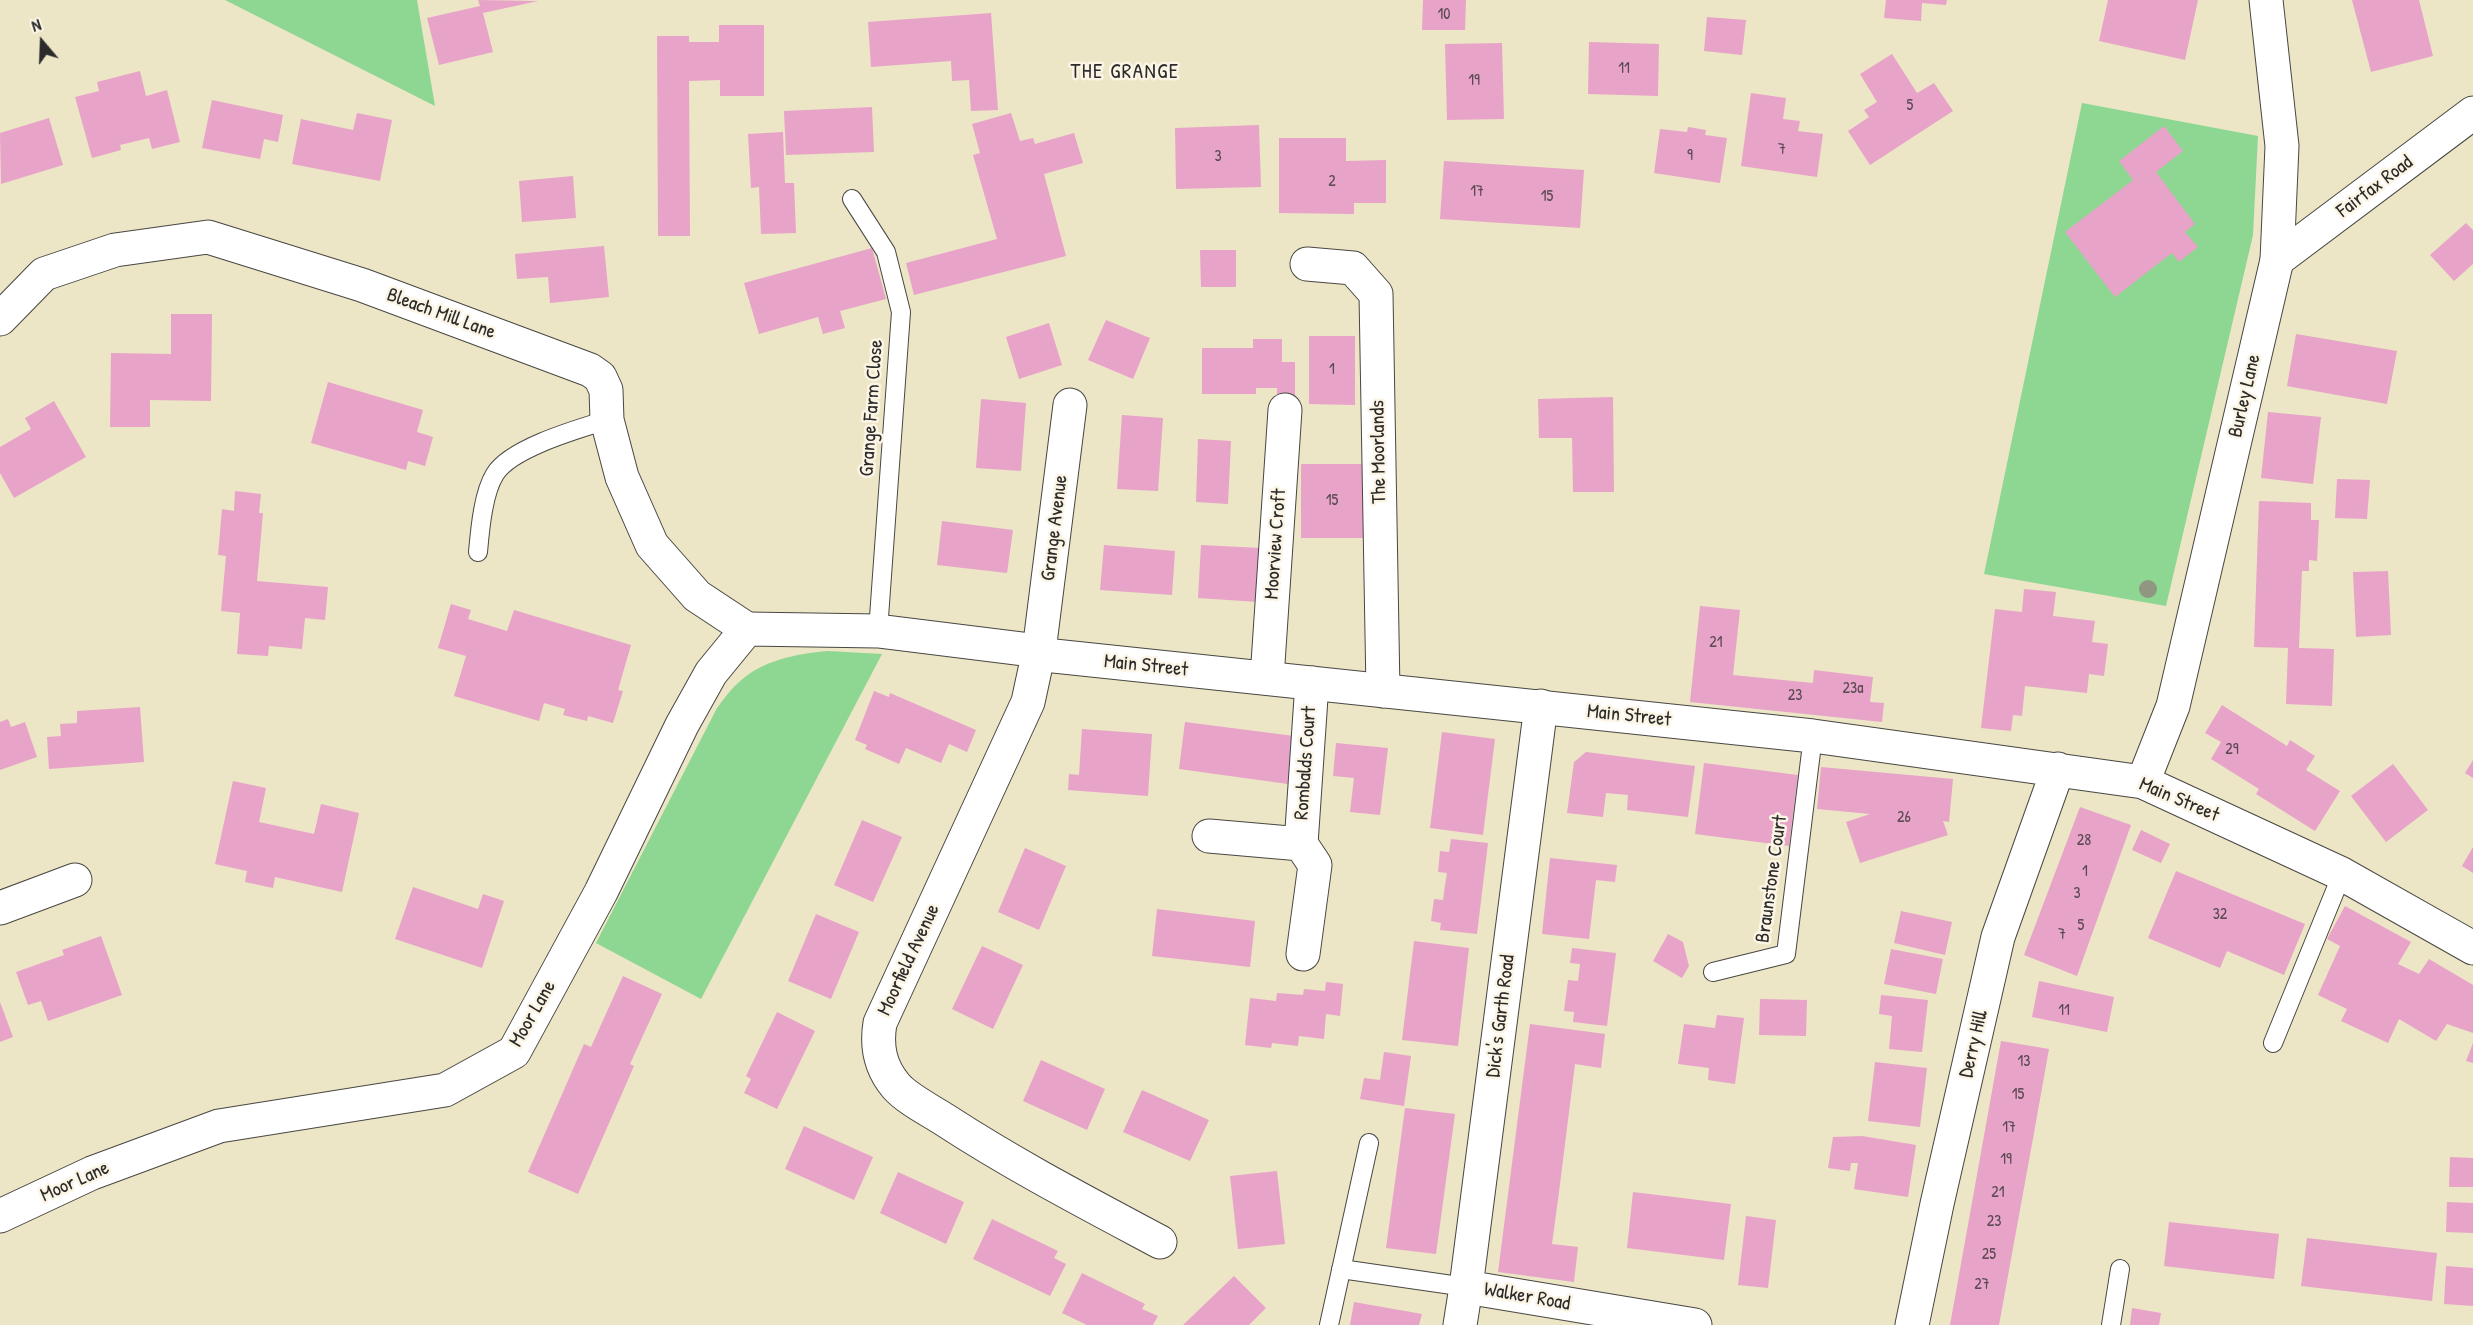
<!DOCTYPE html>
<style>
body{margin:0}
#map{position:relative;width:2473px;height:1325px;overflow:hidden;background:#ece5c6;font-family:"Patrick Hand",sans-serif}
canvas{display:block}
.north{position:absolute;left:12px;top:12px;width:60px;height:60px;-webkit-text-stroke:4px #fcf5e5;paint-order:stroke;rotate:341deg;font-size:16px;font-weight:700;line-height:24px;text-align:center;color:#2b2b2b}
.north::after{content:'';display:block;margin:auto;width:21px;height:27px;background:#2b2b2b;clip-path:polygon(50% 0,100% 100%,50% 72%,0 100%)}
</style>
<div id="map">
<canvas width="2473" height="1325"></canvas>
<div class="north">N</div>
</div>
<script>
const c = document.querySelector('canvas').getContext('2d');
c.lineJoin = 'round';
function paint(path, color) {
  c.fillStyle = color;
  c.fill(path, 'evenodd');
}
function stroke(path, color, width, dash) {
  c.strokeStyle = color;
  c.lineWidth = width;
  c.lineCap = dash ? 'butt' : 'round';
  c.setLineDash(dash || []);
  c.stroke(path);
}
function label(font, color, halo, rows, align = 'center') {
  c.font = font + ' "Patrick Hand",sans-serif';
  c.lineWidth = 5;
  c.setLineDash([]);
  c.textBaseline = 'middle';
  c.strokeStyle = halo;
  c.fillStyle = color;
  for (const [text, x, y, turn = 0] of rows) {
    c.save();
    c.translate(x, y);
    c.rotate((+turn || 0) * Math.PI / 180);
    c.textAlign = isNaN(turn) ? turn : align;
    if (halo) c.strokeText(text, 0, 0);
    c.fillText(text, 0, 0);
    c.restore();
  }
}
const green = new Path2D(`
 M225 0H417L435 106Z
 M2082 103 2258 136 2253 235 2166 606 1984 574Z
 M828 651 882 654 701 999 596 943 717 708C723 700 730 690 738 683 762 660 796 654 828 651Z`);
const building = new Path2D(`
 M478 0 538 1 483 13 493 52 439 65 427 18 480 6Z
 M1423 0H1466L1465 30H1422Z
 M1886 0H1947L1946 5 1922 3 1921 21 1884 18Z
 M2108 0H2198L2185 60 2099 41Z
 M2352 0H2419L2433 56 2371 72Z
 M991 13 998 110 971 111 969 80 952 81 951 61 871 67 868 22Z
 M1707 17 1746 20 1742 55 1704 51Z
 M719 25H764V96H720V80L689 81 690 236H658L657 36H689V42H719Z
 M1589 42 1659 44 1658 96 1588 94Z
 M1502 43 1504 119 1447 120 1445 44Z
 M1892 54 1917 93 1934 83 1953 111 1870 165 1848 131 1869 117 1864 110 1877 102 1860 74Z
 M140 71 146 96 167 90 180 142 152 149 149 138 120 145 121 150 92 158 75 97 99 91 97 82Z
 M1751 93 1786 98 1783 119 1800 121 1798 131 1823 134 1817 177 1741 166Z
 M212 100 283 115 278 142 264 139 260 159 202 148Z
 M872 107 874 152 786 155 784 111Z
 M357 113 392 120 380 181 292 164 301 119 353 130Z
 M1011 113 1020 141 1033 138 1035 144 1074 133 1083 163 1044 174 1066 256 914 295 906 263 997 239 973 155 980 153 972 124Z
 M49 118 63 165 1 184 0 133Z
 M1259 125 1261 187 1176 189 1175 128Z
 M2164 126 2183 151 2156 172 2195 224 2185 232 2198 247 2179 262 2172 253 2115 297 2065 232 2133 180 2119 161Z
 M1688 127 1706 130 1705 135 1727 138 1720 183 1654 173 1660 129 1687 132Z
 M783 132 785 183H794L796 233 761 234 759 187 751 188 748 134Z
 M1279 138H1346V161L1386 160V203H1354V214L1279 213Z
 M1444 161 1584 170 1580 228 1440 219Z
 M573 176 576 218 522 222 519 181Z
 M2466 223 2473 230V264L2454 281 2430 255Z
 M604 246 609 297 550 303 548 277 517 279 515 254Z
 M872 248 886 299 840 311 845 328 823 334 818 317 759 334 744 283Z
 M1200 250H1236V287H1201Z
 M171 314H212L211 401 150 400V427H110L111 353 171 354Z
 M1106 320 1150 338 1133 379 1088 360Z
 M1049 323 1062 365 1019 379 1006 337Z
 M2296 334 2397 351 2387 404 2287 386Z
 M1309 336H1355V405L1309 404Z
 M1253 339H1282V362H1295V397H1277V388H1256V394H1202V348H1253Z
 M328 382 423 410 417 432 433 437 425 466 408 461 406 470 311 443Z
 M1613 397 1614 492H1573L1572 438H1539L1538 399Z
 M981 399 1026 403 1021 471 976 468Z
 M54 401 86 457 14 498 0 473V447L31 429 25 418Z
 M2268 412 2321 417 2313 484 2261 478Z
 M1122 415 1163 418 1158 491 1117 489Z
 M1198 439 1231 441 1228 504 1196 502Z
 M1301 464H1363V538H1301Z
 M2337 479 2370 480 2367 519 2335 518Z
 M235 491 261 494 259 513H263L257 581 328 587 325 620 305 618 302 649 269 646 268 656 237 654 240 613 221 611 226 556 218 555 222 509 234 511Z
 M2259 501 2311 503V520H2319L2317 561 2309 560V571H2302L2299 648 2334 649 2332 706 2286 704 2288 648 2254 647Z
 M942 521 1013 530 1007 573 937 565Z
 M1104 545 1175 551 1172 595 1100 590Z
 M1201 545 1261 548 1258 602 1198 598Z
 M2388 571 2391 635 2356 637 2353 572Z
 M2024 589 2056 592 2053 616 2095 621 2092 642 2108 644 2104 676 2089 674 2087 693 2025 686 2022 716 2013 715 2011 731 1981 728 1995 609 2022 612Z
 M451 604 471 610 468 619 507 631 514 610 631 645 618 690 623 691 613 723 588 716 587 721 563 715 565 709 544 703 539 721 454 696 466 656 438 648Z
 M1700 606 1740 610 1733 675 1813 683 1814 670 1873 677 1870 702 1884 703 1882 722 1690 702Z
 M874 691 889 697 890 693 976 730 967 752 949 744 941 763 906 748 899 764 865 749 867 745 855 740Z
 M2222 705 2287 746 2290 740 2315 756 2306 770 2340 791 2315 831 2256 794 2259 789 2211 759 2221 742 2205 733Z
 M140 707 144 762 49 769 47 737 61 736 60 724 77 723V711Z
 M8 719 11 727 25 722 37 757 0 770V722Z
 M1185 722 1294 736 1288 784 1179 769Z
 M1082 729 1152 734 1148 796 1068 790 1069 774 1079 775Z
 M1442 732 1495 739 1483 835 1430 828Z
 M1336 743 1388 748 1380 815 1350 812 1354 778 1333 776Z
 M1586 752 1695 766 1688 817 1627 810 1628 795 1606 793 1603 817 1567 813 1574 762Z
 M2473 760V778L2465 773Z
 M1704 763 1798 775 1789 846 1695 834Z
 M2393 764 2428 810 2386 842 2351 796Z
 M1821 767 1953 779 1949 822 1943 821 1948 835 1860 863 1846 822 1870 814 1817 809Z
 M233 781 266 788 259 822 314 834 321 804 359 813 342 892 275 877 273 888 245 882 247 871 215 864Z
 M2080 807 2131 825 2077 976 2024 955Z
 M862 820 902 837 873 902 834 885Z
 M2141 830 2170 844 2161 863 2132 850Z
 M1451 839 1488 843 1477 934 1440 930 1441 923 1431 921 1434 899 1443 900 1445 885 1447 873 1438 872 1440 851 1449 852Z
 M2473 847V873L2462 866Z
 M1025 848 1066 866 1039 930 998 912Z
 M1550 858 1617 865 1615 882 1596 880 1589 939 1542 934Z
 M2176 871 2305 924 2284 975 2227 951 2220 968 2148 938Z
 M413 887 478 909 483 894 504 901 482 968 395 939Z
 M2345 906 2411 942 2398 964 2419 974 2429 959 2473 985V1033L2447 1024 2436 1041 2399 1019 2388 1043 2341 1021 2347 1009 2318 995 2340 946 2327 939Z
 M1157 909 1255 921 1250 967 1152 956Z
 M1901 911 1952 922 1945 955 1894 943Z
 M816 914 859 932 831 999 788 981Z
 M1668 934 1683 942 1689 966 1682 978 1653 961Z
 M101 936 122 995 48 1021 41 1001 28 1005 16 972 64 955 62 950Z
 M1414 941 1469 948 1458 1046 1402 1040Z
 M982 946 1023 965 993 1029 952 1009Z
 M1572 948 1616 953 1607 1026 1573 1022 1574 1012 1564 1011 1568 980 1578 981 1580 964 1570 963Z
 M1891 949 1943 959 1936 994 1884 984Z
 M623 976 662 994 630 1064 634 1066 578 1194 528 1172 584 1044 591 1047Z
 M2039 981 2114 997 2107 1032 2032 1017Z
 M1326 982 1343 984 1340 1016 1326 1014 1324 1039 1299 1036 1298 1046 1272 1043 1271 1048 1245 1045 1250 998 1276 1001 1277 993 1303 995 1304 989 1325 991Z
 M1881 995 1928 1000 1922 1052 1889 1049 1892 1016 1879 1014Z
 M1760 999 1807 1000 1806 1036 1759 1035Z
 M0 1002 13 1037 0 1042Z
 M777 1012 815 1031 777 1109 744 1093 751 1079 746 1076Z
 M1717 1015 1744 1018 1735 1084 1708 1080 1709 1068 1678 1064 1684 1024 1715 1028Z
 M1530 1024 1605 1034 1601 1068 1575 1064 1559 1192 1552 1244 1578 1247 1574 1282 1498 1272Z
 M2001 1041 2049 1049 2032 1144 1999 1325H1950Z
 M2473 1043V1063L2466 1061Z
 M1384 1052 1411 1056 1404 1106 1360 1099 1364 1078 1380 1080Z
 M1041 1060 1105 1089 1087 1130 1023 1101Z
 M1875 1062 1927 1068 1920 1127 1868 1121Z
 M1142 1090 1209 1120 1190 1161 1123 1132Z
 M1405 1108 1455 1114 1436 1254 1386 1248Z
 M804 1126 873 1157 854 1200 785 1169Z
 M1862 1136 1916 1145 1908 1197 1854 1189 1858 1163H1851L1850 1171 1828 1168 1833 1137Z
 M2450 1157 2473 1158V1187H2449Z
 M1277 1171 1285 1244 1238 1249 1230 1176Z
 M898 1172 964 1202 946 1244 880 1213Z
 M1633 1192 1731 1204 1724 1260 1627 1248Z
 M2447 1202 2473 1203V1233L2446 1232Z
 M1746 1216 1776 1220 1768 1288 1738 1285Z
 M992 1219 1058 1251 1054 1258 1066 1264 1050 1296 973 1259Z
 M2169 1222 2279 1234 2274 1279 2164 1266Z
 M2307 1238 2437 1253 2432 1301 2301 1286Z
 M2446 1266 2473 1268V1306L2444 1304Z
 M1082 1273 1145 1304 1142 1309 1158 1316 1153 1325H1087L1062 1313Z
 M1234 1276 1266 1308 1249 1325H1183Z
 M1354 1302 1422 1314 1419 1325H1350Z
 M2132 1308 2161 1313 2159 1325H2130Z`);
const service = new Path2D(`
 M852 199 886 252 901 312 878 631
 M478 552C480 530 483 493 495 474 511 448 578 429 607 420
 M1713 972 1786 954 1813 736
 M2273 1043 2342 874
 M1341 1269 1466 1287
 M1329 1325 1369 1143
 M2111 1325 2120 1269`);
const minor = new Path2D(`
 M2277 260 2473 113
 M1307 264 1353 268 1376 294 1383 691
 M0 319 44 274 115 250 208 237 362 285 590 370 600 377 606 390 607 420 622 477 652 545 697 596 747 629
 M1070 405 1039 651 1028 702 880 1023C876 1047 880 1067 896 1086 906 1098 931 1111 945 1120 1014 1165 1087 1203 1160 1242
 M1267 678 1285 410
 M1209 836 1301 844
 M0 908 75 880
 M1303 954 1315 865 1301 844 1312 683
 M1466 1287 1695 1325
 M1460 1325 1466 1287 1541 706`);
const tertiary = new Path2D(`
 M2143 782 2173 706 2277 260 2282 146 2266 0
 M0 1216 92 1173 219 1126 445 1090 514 1052 601 892 682 725 711 673 747 629 878 631 1039 651 1054 656 1813 736 2143 782 2342 874 2473 948
 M1912 1325 1937 1204 1998 937 2058 769`);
const trees = [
 [2148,589]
];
const numberNames = [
 ["10",1444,15],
 ["11",1624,69],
 ["19",1474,81],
 ["5",1910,106],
 ["7",1782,150],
 ["9",1690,156],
 ["3",1218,157],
 ["2",1332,182],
 ["17",1477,192],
 ["15",1547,197],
 ["1",1332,370],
 ["15",1332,501],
 ["21",1716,643],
 ["23a",1853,689],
 ["23",1795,696],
 ["29",2232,750],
 ["26",1904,818],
 ["28",2084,841],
 ["1",2085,872],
 ["3",2077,894],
 ["32",2220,915],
 ["5",2081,926],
 ["7",2062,935],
 ["11",2064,1011],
 ["13",2024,1062],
 ["15",2018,1095],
 ["17",2009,1128],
 ["19",2006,1160],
 ["21",1998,1193],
 ["23",1994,1222],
 ["25",1989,1255],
 ["27",1982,1285]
];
const streetNames = [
 ["Fairfax Road",2375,187,-37],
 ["Bleach Mill Lane",441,314,20],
 ["Burley Lane",2245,396,-77],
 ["Grange Farm Close",872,408,-86],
 ["The Moorlands",1379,452,-91],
 ["Grange Avenue",1055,528,-83],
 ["Moorview Croft",1276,544,-86],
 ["Main Street",1146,666,6],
 ["Main Street",1629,716,6],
 ["Rombalds Court",1306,763,-86],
 ["Main Street",2179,800,23],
 ["Braunstone Court",1772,879,-82],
 ["Moorfield Avenue",909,960,-65],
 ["Moor Lane",533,1014,-60],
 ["Dick's Garth Road",1501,1016,-83],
 ["Derry Hill",1974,1044,-77],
 ["Moor Lane",75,1182,-24],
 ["Walker Road",1527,1297,10]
];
const neighbourhoodNames = [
 ["THE GRANGE",1125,72]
];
paint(green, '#8dd792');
paint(building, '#e7a4c8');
stroke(service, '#484742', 20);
stroke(minor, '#484742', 35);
stroke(tertiary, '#484742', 35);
stroke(service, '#fff', 18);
stroke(minor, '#fff', 33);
stroke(tertiary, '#fff', 33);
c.fillStyle = '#90967f';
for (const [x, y] of trees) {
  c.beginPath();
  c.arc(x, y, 9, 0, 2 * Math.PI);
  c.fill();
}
label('16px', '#5a4952', null, numberNames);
label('20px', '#2b2b2b', '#fcf5e5', streetNames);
c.letterSpacing = '1.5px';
label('21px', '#2b2b2b', '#fcf5e5', neighbourhoodNames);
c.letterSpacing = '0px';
</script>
